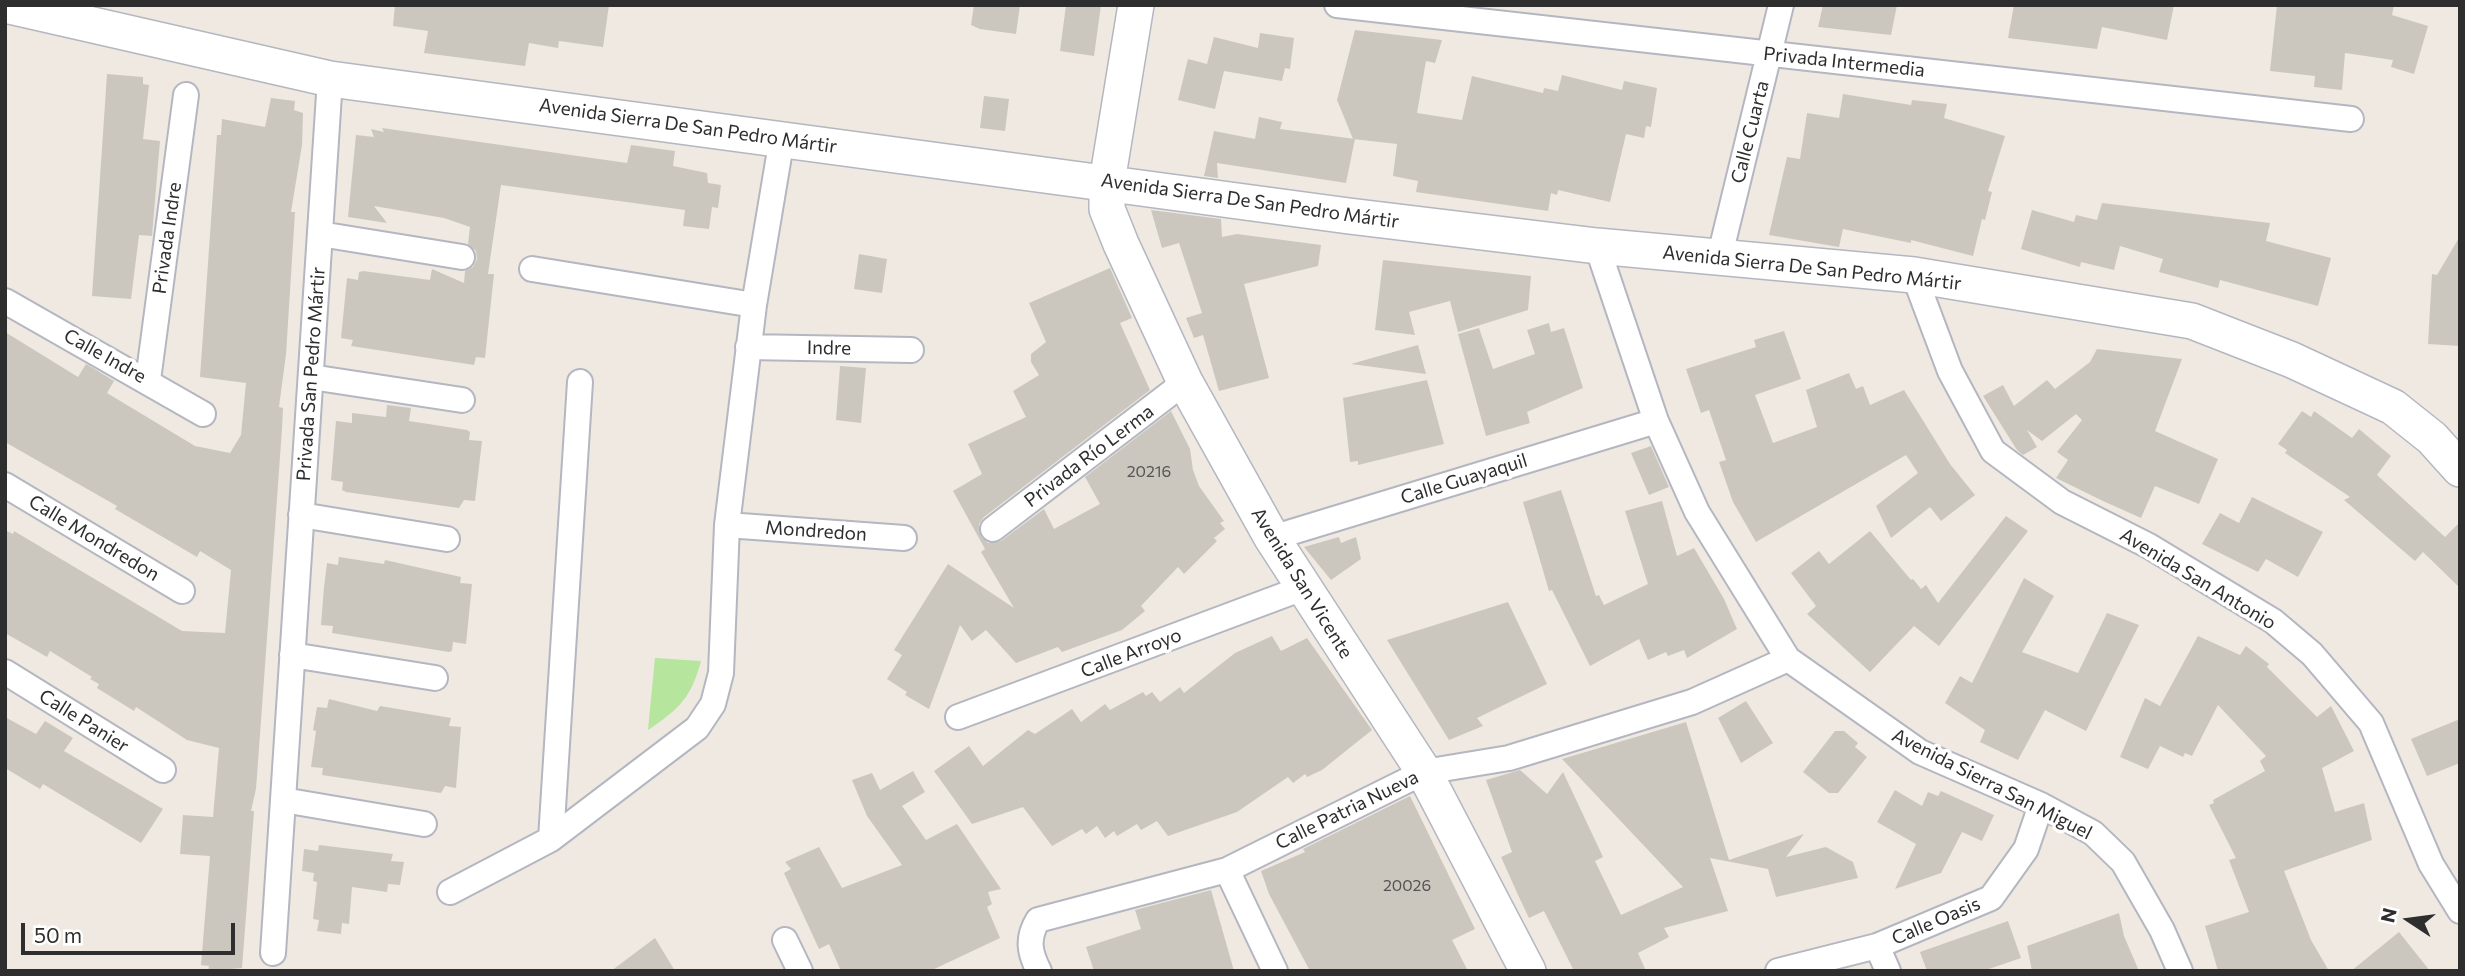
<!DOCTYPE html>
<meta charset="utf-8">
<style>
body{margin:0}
#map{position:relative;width:2465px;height:976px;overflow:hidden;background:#efe9e1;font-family:Commissioner,sans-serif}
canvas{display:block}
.frame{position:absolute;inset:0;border:7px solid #2e2e2e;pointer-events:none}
.north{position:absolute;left:2374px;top:885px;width:70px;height:70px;-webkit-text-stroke:5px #fff;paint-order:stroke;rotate:283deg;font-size:19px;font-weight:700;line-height:28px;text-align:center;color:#2e2e2e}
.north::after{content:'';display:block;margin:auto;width:24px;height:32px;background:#2e2e2e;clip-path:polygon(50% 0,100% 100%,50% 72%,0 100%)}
.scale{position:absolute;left:21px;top:923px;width:214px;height:32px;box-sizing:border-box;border:4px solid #2e2e2e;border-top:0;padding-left:9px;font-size:21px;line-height:24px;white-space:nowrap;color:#2e2e2e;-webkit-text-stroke:5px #fff;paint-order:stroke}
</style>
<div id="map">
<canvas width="2465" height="976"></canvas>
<div class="frame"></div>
<div class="north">N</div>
<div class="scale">50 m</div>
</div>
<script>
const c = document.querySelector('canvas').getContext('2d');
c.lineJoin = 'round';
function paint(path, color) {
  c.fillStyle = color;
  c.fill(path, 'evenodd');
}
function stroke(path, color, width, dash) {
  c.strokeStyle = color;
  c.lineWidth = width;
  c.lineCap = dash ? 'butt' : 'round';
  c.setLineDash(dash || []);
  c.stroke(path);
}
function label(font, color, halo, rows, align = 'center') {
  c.font = font + ' Commissioner,sans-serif';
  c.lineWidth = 7;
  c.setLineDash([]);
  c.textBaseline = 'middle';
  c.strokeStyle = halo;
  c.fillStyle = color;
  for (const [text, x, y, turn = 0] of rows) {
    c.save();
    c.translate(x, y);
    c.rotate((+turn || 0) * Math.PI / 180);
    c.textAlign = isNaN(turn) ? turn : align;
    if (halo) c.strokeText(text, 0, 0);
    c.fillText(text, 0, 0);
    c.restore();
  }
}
const green = new Path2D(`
 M655 658 701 661C691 698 679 709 648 730Z`);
const building = new Path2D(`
 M395 5H609L603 47 559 41 558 48 529 43 525 66 424 53 428 31 393 26Z
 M974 5H1020L1016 34 980 29 971 25Z
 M1066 5H1101L1094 56 1060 51Z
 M1823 5H1897L1891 35 1818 27Z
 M2014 5H2174L2167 40 2102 27 2097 49 2008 38Z
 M2277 5H2394L2392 15 2428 26 2414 74 2391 67 2393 60 2345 53 2342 90 2314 87 2315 76 2270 71Z
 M1355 30 1442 40 1435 63 1426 61 1417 113 1462 120 1472 76 1543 93 1544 88 1558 91 1562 75 1622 90 1624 81 1657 88 1651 127 1646 126 1644 138 1626 134 1610 202 1558 190 1557 195 1551 193 1548 211 1416 192 1418 181 1393 176 1397 144 1353 139 1337 100Z
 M1260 33 1294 38 1290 69 1285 68 1282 81 1224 71 1215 109 1178 100 1188 59 1207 64 1214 37 1258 48Z
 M107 74 143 77V84L149 85 143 139 160 141 152 236 139 235 131 299 92 296Z
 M1843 94 1911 105 1912 100 1947 104 1944 118 2005 136 1988 191 1992 192 1985 220 1982 219 1973 256 1911 240V243L1843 229 1839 247 1769 235 1787 157 1800 159 1807 113 1839 118Z
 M984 96 1009 99 1005 131 980 128Z
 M271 98 295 101 294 110 303 113 302 145 291 212H295L286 354 279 407 283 408 282 429 266 652 256 789 251 811H254L242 968 208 971 209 966 201 965 210 856 180 854 183 815 213 817 219 748 187 740 136 707 134 711 97 688 99 684 90 679 92 677 50 651 47 657 5 633V530L13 534 14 531 182 631 225 633 231 570 200 551 197 557 115 509 117 506 5 442V332L78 377 86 364 93 368 114 381 107 393 195 446 230 453 241 435 246 383 200 377 217 135H221L222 119 265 127Z
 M1259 117 1282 122 1280 129 1355 139 1346 183 1217 163 1218 178 1204 176 1214 131 1255 139Z
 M382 128 627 163 631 145 675 151 673 166 707 173 708 183 721 185 718 208 712 207 709 229 683 226 685 210 501 185 488 274H494L485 358 476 357 474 365 351 346 353 340 341 338 347 278 358 280 359 272 363 271 430 280 432 269 464 283 465 271 473 267 477 259 476 251 468 244 470 227 444 218 374 206 387 223 348 217 356 135 374 137 371 129 384 132Z
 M2102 203 2270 223 2266 241 2331 258 2318 306 2220 280 2218 288 2159 272 2163 259 2120 246 2114 270 2081 262 2080 267 2021 249 2032 210 2074 222 2076 215 2097 220Z
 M1151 210 1221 219 1222 237 1237 234 1321 245 1318 266 1244 284 1269 378 1219 391 1203 335 1194 338 1186 318 1202 313 1179 243 1162 248Z
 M2460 236V346L2428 344 2432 274 2437 275Z
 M859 254 887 259 882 293 854 289Z
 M1383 260 1531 276 1528 310 1458 332 1450 301 1409 312 1415 335 1375 330Z
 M1110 268 1132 318 1120 323 1150 390 984 517 979 524 981 537 988 543 1001 541 1044 509 1054 529 1100 504 1085 477 1171 411 1190 449 1193 470 1199 486 1224 521 1220 523 1225 529 1214 538 1217 541 1184 574 1178 567 1141 606 1145 611 1122 630 1062 652 1058 647 1016 663 986 630 972 641 960 625 929 709 905 695 907 692 887 679 902 655 894 650 948 564 1014 608 981 552 985 549 953 491 982 474 968 444 1026 417 1013 391 1039 375 1031 362V354L1046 342 1029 303Z
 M1549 323 1551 332 1564 328 1583 388 1527 412 1530 423 1486 436 1458 334 1479 328 1493 369 1535 354 1527 330Z
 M1784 331 1801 379 1755 395 1773 443 1817 427 1806 390 1849 373 1856 389 1863 386 1870 405 1904 390 1950 464 1975 495 1941 521 1930 507 1891 538 1876 506 1918 473 1906 455 1756 542 1733 502 1719 462 1726 460 1709 410 1701 413 1686 369 1756 347 1754 340Z
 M1418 345 1426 374 1351 364Z
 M2097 349 2182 359 2155 431 2218 459 2199 504 2155 486 2141 518 2103 501 2056 478 2068 460 2057 452 2082 420 2076 414 2042 441 2027 430 2037 447 2023 455 2017 450 1983 396 2003 385 2014 406 2047 380 2055 389 2090 362Z
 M840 366 866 368 861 423 836 420Z
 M1427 380 1444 444 1358 465V461L1350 462 1343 398Z
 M387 405 411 408 409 421 467 430 470 432 469 440 482 441 475 501 464 500 459 508 346 492 342 490 343 482 331 480 336 421 352 423V413L386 417Z
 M2302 411 2311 417 2314 411 2352 438 2359 429 2391 456 2377 475 2445 537 2460 522V588L2423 552 2415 561 2344 500 2350 497 2285 453 2287 450 2278 444Z
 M1651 446 1669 487 1649 495 1631 453Z
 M1561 490 1596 596 1599 595 1604 605 1648 584 1625 511 1662 501 1677 556 1694 548 1724 599 1737 629 1687 658 1684 650 1668 656 1666 652 1648 660 1639 639 1590 666 1552 590 1549 591 1523 502Z
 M2252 497 2323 532 2298 577 2266 559 2258 572 2202 544 2220 513 2239 523Z
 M2006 516 2028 531 1939 646 1914 626 1870 672 1807 614 1816 606 1791 573 1819 551 1829 564 1870 531 1911 580 1913 579 1921 589 1926 585 1938 603Z
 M1339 537 1341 543 1356 537 1361 559 1331 580 1304 547Z
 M339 557 384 564 385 560 461 577 460 583 472 584 466 644 453 642 452 651 449 652 332 633 333 626 321 625 324 587 327 563 338 565Z
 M2024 578 2054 596 2022 652 2078 673 2107 613 2139 625 2086 731 2045 710 2018 760 1980 742 1985 730 1945 703 1960 676 1972 683Z
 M1508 602 1547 684 1477 718 1483 726 1449 740 1387 640Z
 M1272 636 1281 651 1307 638 1372 730 1322 770 1307 777 1305 774 1293 783 1288 777 1237 812 1168 836 1157 821 1141 830 1137 824 1117 836 1114 831 1105 838 1097 826 1086 834 1082 829 1052 846 1023 807 972 824 934 771 969 746 983 766 1028 730 1035 734 1072 709 1081 722 1105 704 1110 710 1143 692 1146 696 1152 692 1160 702 1180 687 1184 693 1235 653Z
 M2198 636 2240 655 2246 646 2269 664 2267 667 2317 717 2331 706 2354 751 2322 768 2335 812 2364 803 2372 840 2284 871 2311 940 2329 971H2218L2205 926 2249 912 2229 860 2236 858 2209 805 2214 803 2213 800 2265 771 2260 761 2266 756 2218 705 2192 756 2185 753 2183 757 2160 746 2148 769 2120 757 2145 698 2160 706Z
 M329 699 377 711 380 706 451 718 449 726 461 727 456 788 445 786 441 793 322 775 323 768 311 767 316 731 313 730 317 707 327 708Z
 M1746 701 1773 743 1741 763 1718 718Z
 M5 717 36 734 45 721 73 738 64 751 163 809 141 843 43 784 40 789 5 768Z
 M2460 719V763L2427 776 2411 739Z
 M1686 722 1729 860 1804 834 1786 857 1826 847 1853 862 1858 878 1776 897 1768 869 1710 858 1728 911 1664 928 1669 937 1638 953 1646 971H1574L1544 911 1529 918 1519 897 1501 857 1512 852 1486 780 1520 770 1547 794 1563 772 1603 857 1595 861 1621 915 1683 887 1562 759Z
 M1835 731H1844L1858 743 1855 747 1867 757 1838 793H1829L1803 772Z
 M913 771 925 792 902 806 926 840 957 824 1001 889 988 892 992 904 987 907 1000 938 930 971H841L829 944 819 949 784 873 791 869 785 862 819 847 842 888 902 865 867 816 852 780 872 773 880 790Z
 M1895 790 1922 806 1928 792 1938 796 1941 791 1994 815 1982 841 1962 832 1941 873 1895 889 1916 844 1877 822Z
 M1410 796 1475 929 1452 940 1468 971H1310L1269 894 1261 871 1305 852 1303 849Z
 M319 845 393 854 391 861 404 862 400 885 388 884 387 892 352 887 349 924 342 923 341 934 317 931 319 920 313 919 317 882 313 881 314 873 302 871 304 849 318 851Z
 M1211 890 1234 971H1094L1086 947 1141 929 1135 910Z
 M2119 913 2124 936 2139 971H2032L2027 946Z
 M2008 921 2021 958 1983 971H1927L1920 952Z
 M2399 932 2430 971H2351Z
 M655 938 675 971H611Z`);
const street = new Path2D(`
 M1337 5 2351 119
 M320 234 462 257
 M1597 246 1656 421 1697 512 1788 659 1920 752 2041 805 2093 833 2123 862 2162 930 2180 971
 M1719 259 1781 5
 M532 269 754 305
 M1914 275 1950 371 1993 451 2062 502 2149 546 2273 621 2312 654 2371 723 2431 864 2460 911
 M5 301 203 414
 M748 347 911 350
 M311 377 462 400
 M148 380 186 95
 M5 485 182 591
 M301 515 447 539
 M727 525 904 538
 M993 529 1185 382
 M1272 538 1656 421
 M292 655 435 678
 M5 672 163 770
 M958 717 1303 588
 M283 800 424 824
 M551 839 580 382
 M1227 870 1275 971
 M450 892 551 839 697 728 713 704 721 673 727 525 754 305 782 138
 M785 940 800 971
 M1877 946 1888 971
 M273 953 330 79
 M1039 971C1029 952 1027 938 1038 920L1227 870 1424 772 1509 758 1692 702 1788 659
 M1778 971 1877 946 1991 898 2026 849 2041 805`);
const secondary = new Path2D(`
 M5 5 330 79 1349 216 1597 246 1914 275 2192 321 2292 360 2393 407 2432 438 2460 469
 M1136 5 1107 182V209L1121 244 1185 382 1272 538 1424 772 1528 971`);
const numberNames = [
 ["20216",1149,472],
 ["20026",1407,886]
];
const streetNames = [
 ["Privada Intermedia",1844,62,6],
 ["Avenida Sierra De San Pedro Mártir",688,126,8],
 ["Calle Cuarta",1750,132,-76],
 ["Avenida Sierra De San Pedro Mártir",1250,201,8],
 ["Privada Indre",167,238,-82],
 ["Avenida Sierra De San Pedro Mártir",1812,268,6],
 ["Indre",829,348,1],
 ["Calle Indre",105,356,29],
 ["Privada San Pedro Mártir",311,374,-86],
 ["Privada Río Lerma",1089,456,-37],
 ["Calle Guayaquil",1464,479,-17],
 ["Mondredon",816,531,4],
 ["Calle Mondredon",94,538,31],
 ["Avenida San Antonio",2198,579,31],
 ["Avenida San Vicente",1302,583,58],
 ["Calle Arroyo",1131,653,-21],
 ["Calle Panier",84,721,32],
 ["Avenida Sierra San Miguel",1992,784,27],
 ["Calle Patria Nueva",1347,810,-26],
 ["Calle Oasis",1936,921,-23]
];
paint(green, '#b6e59e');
paint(building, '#cbc7bf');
stroke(street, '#b4b7c1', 28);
stroke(secondary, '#b4b7c1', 38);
stroke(street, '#fff', 24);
stroke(secondary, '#fff', 35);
label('16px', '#555452', null, numberNames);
label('19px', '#2e2e2e', '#fff', streetNames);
</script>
